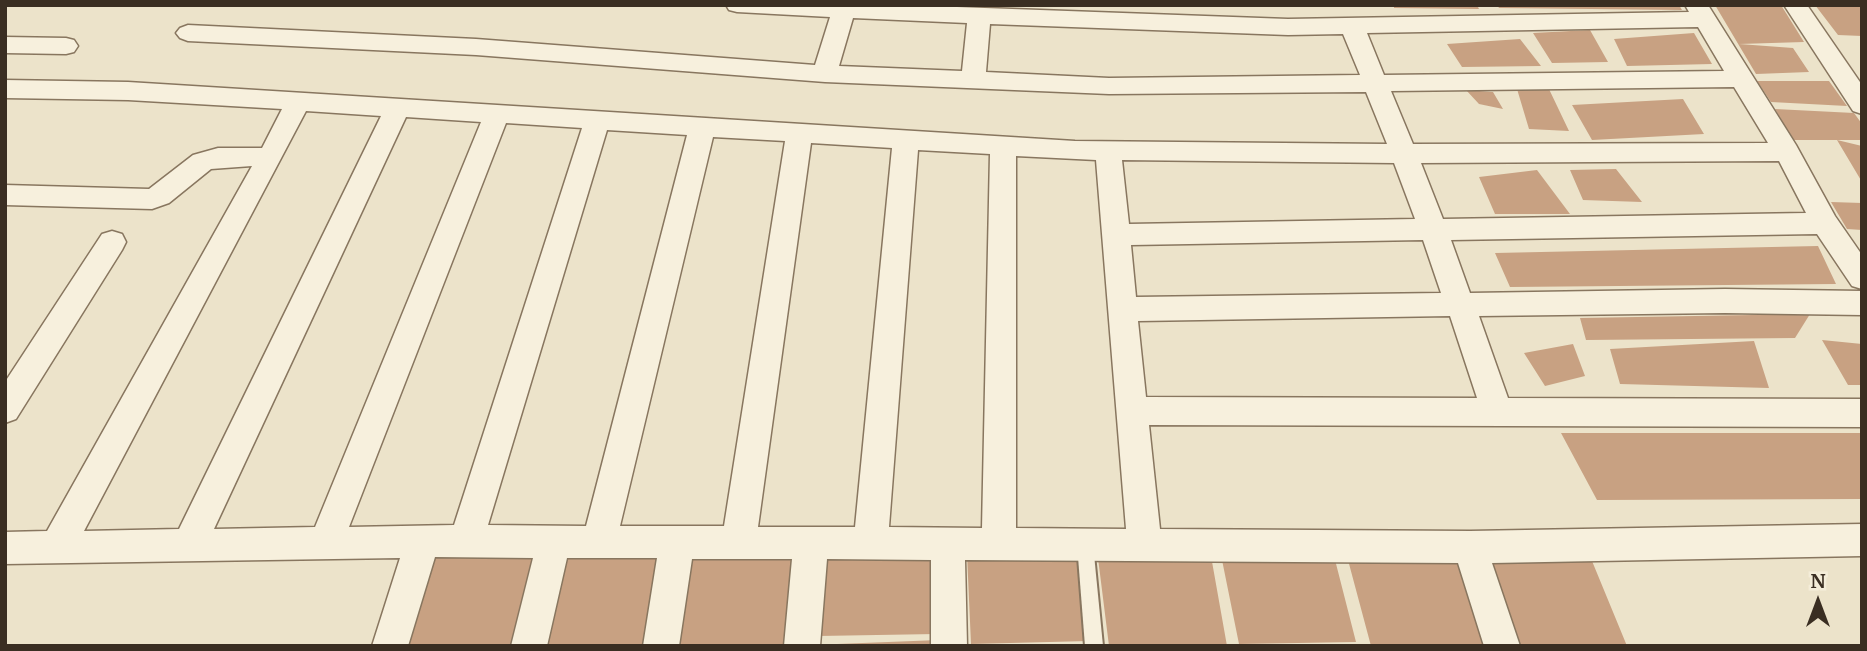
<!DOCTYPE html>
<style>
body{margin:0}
#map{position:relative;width:1867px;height:651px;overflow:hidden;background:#ece3ca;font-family:Merriweather,serif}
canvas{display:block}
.frame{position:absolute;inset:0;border:7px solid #3a2e22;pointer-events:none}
.north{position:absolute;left:1783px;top:567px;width:70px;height:70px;-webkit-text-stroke:5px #f4edd9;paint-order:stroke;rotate:0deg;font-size:19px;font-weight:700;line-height:28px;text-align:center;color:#3a2e22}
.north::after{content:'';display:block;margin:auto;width:24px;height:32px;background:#3a2e22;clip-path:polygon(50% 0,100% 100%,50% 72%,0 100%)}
</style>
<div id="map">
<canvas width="1867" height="651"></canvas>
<div class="frame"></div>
<div class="north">N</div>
</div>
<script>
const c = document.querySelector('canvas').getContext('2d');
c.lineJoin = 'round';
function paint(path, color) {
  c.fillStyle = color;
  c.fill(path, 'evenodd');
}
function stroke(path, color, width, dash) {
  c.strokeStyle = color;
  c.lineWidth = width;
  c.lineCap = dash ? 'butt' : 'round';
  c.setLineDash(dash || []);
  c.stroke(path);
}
const building = new Path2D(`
 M1394 5H1477L1479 9 1394 8Z
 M1497 5H1679L1682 10 1499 8Z
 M1715 5H1781L1804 42 1739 44 1793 48 1809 72 1756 74Z
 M1815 5H1862V36L1838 35Z
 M1590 30 1608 62 1552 63 1533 33Z
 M1694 33 1712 64 1627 66 1614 39Z
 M1520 39 1541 66 1462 67 1447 44Z
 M1757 81H1829L1847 106 1771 102Z
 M1548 87 1569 131 1529 129 1517 89Z
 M1466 90 1493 92 1503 109 1479 104Z
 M1683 99 1704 134 1592 140 1572 105Z
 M1775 109 1854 113 1862 124V140H1793Z
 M1837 140 1862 146V182Z
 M1616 169 1642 202 1583 200 1570 170Z
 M1537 170 1570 214H1495L1479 177Z
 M1831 202 1862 203V230L1847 229Z
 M1818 246 1836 284 1510 287 1495 253Z
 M1810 314 1795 338 1586 340 1580 318Z
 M1822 340 1862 344V385H1848Z
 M1754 341 1769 388 1620 384 1610 349Z
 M1573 344 1585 376 1545 386 1524 353Z
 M1561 433H1862V499L1597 500Z
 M934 545 936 634 818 636 822 548Z
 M562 550H667L649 644H541Z
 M1079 552 1089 641 971 644 967 554Z
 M1333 552 1356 642 1239 644 1221 555Z
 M437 553H542L516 646H408Z
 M692 553H796L785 646H678Z
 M1211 556 1227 646H1109L1098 558Z
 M1461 558 1490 646H1371L1348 560Z
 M1592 561 1627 646H1508L1480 563Z
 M939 640V646H837V644Z`);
const lane = new Path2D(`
 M1085 536 1091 539 1093 544 1103 646H1085L1077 544 1079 539Z`);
const street = new Path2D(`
 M726 5H902L1288 19 1689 12 1685 5H1708L1796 145 1835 216 1862 255V289L1852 286 1817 234 1451 240 1470 293 1725 289 1862 291V315L1725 313 1479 316 1508 398 1862 399V427L1149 425 1160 529 1470 531 1862 524V556L1492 563 1520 646H1484L1458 563 965 560 967 646H931V560L827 559 820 646H784L792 559H692L679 646H643L657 558H567L547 646H511L533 558 435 557 408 646H372L400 558 5 564V532L47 531 252 166 211 169 169 203 152 209 5 205V185L149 189 193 155 218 148H262L282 109 128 100 5 98V80L128 82 1075 141 1387 144 1366 92 1109 94 825 82 476 55 188 41 180 38 176 33 180 28 188 25 476 39 815 65 830 17 737 12 729 10ZM853 18 967 23 962 71 839 66ZM990 24 1288 35 1343 34 1360 75 1109 78 986 72ZM1698 27 1724 71 1384 75 1367 33ZM1734 87 1768 143 1413 144 1391 91ZM306 111 381 116 179 529 84 531ZM406 117 481 122 315 527 214 529ZM506 123 582 128 454 525 349 527ZM607 130 687 135 586 526 488 525ZM713 137 785 141 724 526H620ZM811 143 892 148 855 527H758ZM918 150 990 154 982 528 889 527ZM1016 156 1096 160 1126 529 1016 528ZM1122 160 1394 163 1415 219 1129 224ZM1779 161 1806 213 1443 219 1421 163ZM1423 240 1441 293 1136 297 1131 245ZM1450 316 1477 398 1146 397 1138 321Z
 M1784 5H1807L1862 85V114L1853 111Z
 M5 37 66 38 74 40 78 46 74 52 66 54 5 53Z
 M112 231 122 234 126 242 122 250 16 419 5 423V382L102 234Z`);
paint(building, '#c8a182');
stroke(lane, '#88765f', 4);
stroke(street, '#88765f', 3);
paint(lane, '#f7f0dd');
paint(street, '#f7f0dd');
</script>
